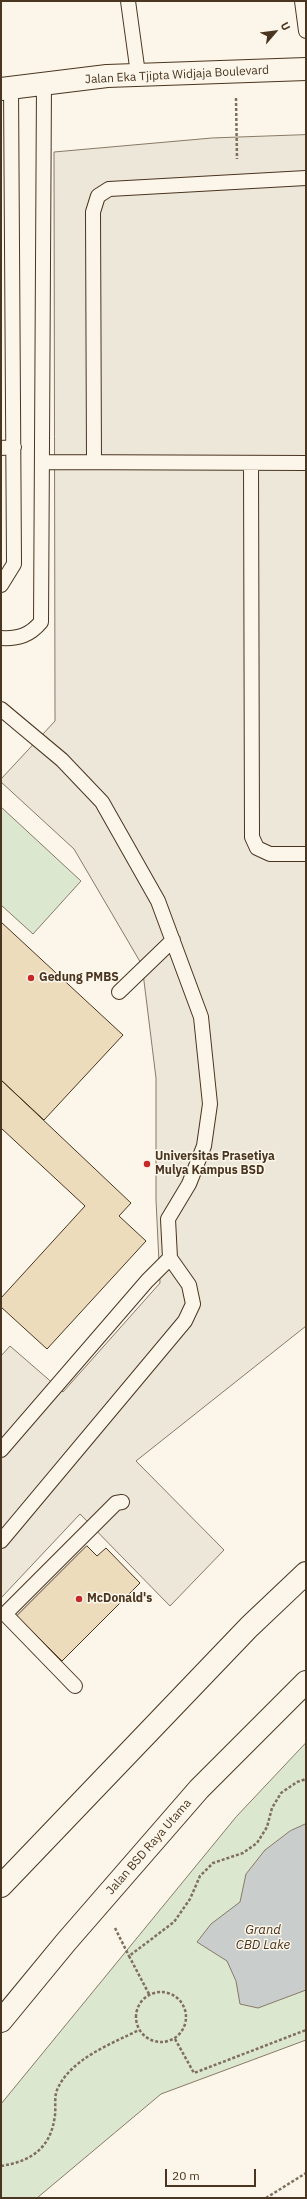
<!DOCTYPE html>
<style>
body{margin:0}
#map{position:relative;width:307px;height:2199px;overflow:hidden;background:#fbf6e9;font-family:"IBM Plex Sans",sans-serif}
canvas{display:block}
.frame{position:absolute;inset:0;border:2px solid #4a3520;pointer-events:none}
.north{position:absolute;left:255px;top:12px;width:40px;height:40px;-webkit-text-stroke:3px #fbf6e9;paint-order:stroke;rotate:62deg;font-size:11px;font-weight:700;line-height:16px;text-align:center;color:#4a3520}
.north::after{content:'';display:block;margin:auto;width:14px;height:18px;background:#4a3520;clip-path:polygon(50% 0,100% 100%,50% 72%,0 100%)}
.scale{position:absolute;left:165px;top:2169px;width:91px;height:18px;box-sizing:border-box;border:2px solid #4a3520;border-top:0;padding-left:5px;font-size:12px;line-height:14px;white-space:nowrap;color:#4a3520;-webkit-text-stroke:3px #fbf6e9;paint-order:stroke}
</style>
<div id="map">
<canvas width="307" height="2199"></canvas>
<div class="frame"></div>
<div class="north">U</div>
<div class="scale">20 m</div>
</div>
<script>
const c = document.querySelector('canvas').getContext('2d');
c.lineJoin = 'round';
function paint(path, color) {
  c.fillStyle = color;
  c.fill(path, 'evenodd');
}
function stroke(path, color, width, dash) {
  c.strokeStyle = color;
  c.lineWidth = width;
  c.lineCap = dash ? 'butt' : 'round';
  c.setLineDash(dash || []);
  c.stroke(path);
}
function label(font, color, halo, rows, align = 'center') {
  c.font = font + ' "IBM Plex Sans",sans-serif';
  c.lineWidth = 3;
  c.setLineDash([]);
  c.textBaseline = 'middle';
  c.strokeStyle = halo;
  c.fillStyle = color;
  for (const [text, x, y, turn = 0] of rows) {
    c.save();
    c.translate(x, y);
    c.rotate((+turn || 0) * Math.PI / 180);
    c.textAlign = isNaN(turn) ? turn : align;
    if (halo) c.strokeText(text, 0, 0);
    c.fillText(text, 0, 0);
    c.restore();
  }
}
const green = new Path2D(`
 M1 807 81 881 33 934 1 905Z
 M306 1743V2040L161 2094 37 2198H1V2104L236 1817Z`);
const parking = new Path2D(`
 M306 135V1326L136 1461 224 1550 170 1606 80 1514 1 1598V1356L10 1346 63 1392 160 1283 156 1200V1078L142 965 74 849 1 782V779L55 721 54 152 212 138Z`);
const water = new Path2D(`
 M306 1824V1990L258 2008 240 2004 236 1981 227 1961 197 1942 211 1924 240 1902 246 1874 265 1850 290 1831Z`);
const building = new Path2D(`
 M1 922 123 1035 44 1120 1 1080Z
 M1 1080 131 1203 119 1216 146 1241 47 1349 1 1307V1298L85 1206 1 1128Z
 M87 1546 97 1556 106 1548 140 1583 62 1661 17 1616Z`);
const path = new Path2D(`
 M236 98 237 159
 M115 1928 129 1956
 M136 2017a25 25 0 1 1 50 0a25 25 0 1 1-50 0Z
 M149 1994 129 1956 174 1922 190 1899 200 1876 213 1863 243 1853 257 1843 267 1827 272 1808 281 1793 297 1782 306 1779
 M175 2039 194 2073 306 2030
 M1 2166C32 2161 51 2148 55 2115 56 2107 54 2097 57 2090 70 2059 111 2044 139 2030
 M266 2198 306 2173`);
const lane = new Path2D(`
 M128 1 138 74
 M302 1 306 31
 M1 448 14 447
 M43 462 306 463
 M94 462 93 212 98 196 109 189 306 178
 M251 463 252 837 257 848 270 854H306
 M1 585 14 564 11 87
 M1 638C19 639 30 635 41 622L44 83
 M1 709 62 760 102 802 158 901 201 1017 210 1104 204 1146 189 1184 168 1219 170 1258 189 1285 193 1304 185 1321 1 1541
 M119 992 173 940
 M1 1450 147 1281 170 1258
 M75 1686 7 1616 6 1613 116 1503 122 1502`);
const secondary = new Path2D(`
 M1 89 107 76 306 69`);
const primary = new Path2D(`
 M1 1886 249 1627 306 1573
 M1 2021 66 1942 199 1789 306 1682`);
const markers = [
 [31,978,4,"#c62828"],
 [147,1164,4,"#c62828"],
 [79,1599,4,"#c62828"]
];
const streetNames = [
 ["Jalan Eka Tjipta Widjaja Boulevard",177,75,-3],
 ["Jalan BSD Raya Utama",149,1847,-49]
];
const poiNames = [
 ["Gedung PMBS",39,978],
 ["Universitas Prasetiya",155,1157],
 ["Mulya Kampus BSD",155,1171],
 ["McDonald's",87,1599]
];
const waterNames = [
 ["Grand",263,1930],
 ["CBD Lake",263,1945]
];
paint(green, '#dce7d0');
stroke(green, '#887966', 1);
paint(parking, '#ede7d9');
stroke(parking, '#887966', 1);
paint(water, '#c9cecd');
stroke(water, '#887966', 1);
paint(building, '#ecdcbc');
stroke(building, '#4a3520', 1);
stroke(lane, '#4a3520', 16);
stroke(secondary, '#4a3520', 24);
stroke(primary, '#4a3520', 24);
stroke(path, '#7f6f5c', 2.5, [3, 2]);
stroke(lane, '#fbf6e9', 14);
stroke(secondary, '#fbf6e9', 22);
stroke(primary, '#fbf6e9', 22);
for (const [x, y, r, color] of markers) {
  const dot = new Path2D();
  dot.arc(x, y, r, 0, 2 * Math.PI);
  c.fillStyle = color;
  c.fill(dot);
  stroke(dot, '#fbf6e9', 1.5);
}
label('12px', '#4a3520', '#fbf6e9', streetNames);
label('bold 12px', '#4a3520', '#fbf6e9', poiNames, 'left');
label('italic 13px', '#4a3520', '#fbf6e9', waterNames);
</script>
